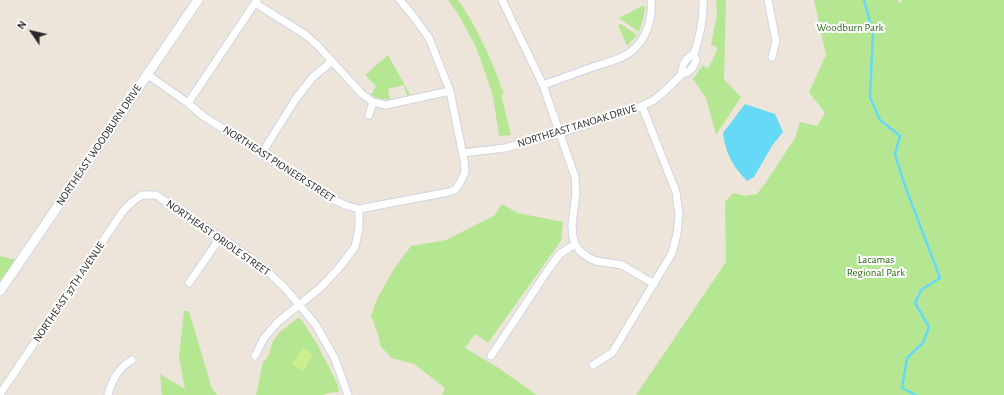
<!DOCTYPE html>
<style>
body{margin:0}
#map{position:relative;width:1004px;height:395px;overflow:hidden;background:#ede4da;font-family:"Alegreya Sans",sans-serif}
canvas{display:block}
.north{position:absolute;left:12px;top:12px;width:40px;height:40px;-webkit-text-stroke:3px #fff;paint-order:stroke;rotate:304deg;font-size:11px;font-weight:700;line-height:16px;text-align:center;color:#292929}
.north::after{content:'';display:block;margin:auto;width:14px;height:18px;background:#292929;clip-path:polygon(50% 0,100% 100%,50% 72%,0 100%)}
</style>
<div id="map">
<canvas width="1004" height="395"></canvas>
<div class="north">N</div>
</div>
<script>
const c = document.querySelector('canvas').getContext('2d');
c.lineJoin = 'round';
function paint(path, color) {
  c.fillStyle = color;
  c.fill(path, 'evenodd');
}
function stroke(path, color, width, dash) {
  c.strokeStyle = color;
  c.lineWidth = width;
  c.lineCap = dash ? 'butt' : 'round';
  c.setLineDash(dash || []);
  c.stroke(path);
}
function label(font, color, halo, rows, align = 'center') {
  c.font = font + ' "Alegreya Sans",sans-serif';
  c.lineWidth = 4;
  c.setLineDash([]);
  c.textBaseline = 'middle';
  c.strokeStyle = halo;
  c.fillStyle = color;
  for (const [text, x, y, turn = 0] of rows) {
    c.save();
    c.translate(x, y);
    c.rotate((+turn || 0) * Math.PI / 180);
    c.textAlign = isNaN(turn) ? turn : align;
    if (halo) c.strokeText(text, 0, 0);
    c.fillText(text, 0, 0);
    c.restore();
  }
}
const green = new Path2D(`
 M448 0H458C477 26 493 63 504 94L501 95 511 135 499 136 493 96 482 64 475 45 458 14Z
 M716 0H726L724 79 741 97 716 135 706 98 693 79 703 65 708 69 717 50 716 46 711 45 717 14Z
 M814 0H897L900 4 902 0H1004V395H636L726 262 725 202 733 193 745 196 757 194 766 182 795 138 800 122 817 126 825 113 809 92 826 55Z
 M642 6 645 7 644 16 639 32 619 18Z
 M621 24 637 35 627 46 618 25Z
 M388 55 411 96H407L404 85 388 89 390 99H380L371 95 376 86 365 75Z
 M502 204 518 213 563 222 561 241 488 343 475 334 465 348 497 367 537 395H442L445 388 414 364 392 358 381 347 378 334 371 316 377 299 394 269 411 246 446 240 495 215Z
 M0 256 16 260 0 283Z
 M184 311H189L212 389 218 395H162L160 374 185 389 179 357Z
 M298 318 301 319 316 342 338 385 339 392 328 393 323 395H256L263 362 268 357 273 341 280 332Z`);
const pitch = new Path2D(`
 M303 348 313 354 303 371 292 364Z`);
const water = new Path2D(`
 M745 104 775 114 783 132 772 146 754 177 747 181C732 165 726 154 723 133Z`);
const stream = new Path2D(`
 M864 0 873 33 870 97 880 120 900 136 895 154 904 183 940 278 921 290 915 303 929 327 923 343 907 358 902 388 916 395`);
const minor = new Path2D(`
 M502 0 543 85 575 177 576 193 572 225 573 237 575 244 580 251 589 258 596 261 622 265 654 284
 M768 0 776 41 772 57
 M255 3 306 35 318 46 362 94 373 102 386 105 450 91
 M148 75 188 103 203 116 334 200 345 205 359 209 449 192 455 190 460 183 465 172 464 160 450 91 429 38 413 16 400 0
 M681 75C682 65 685 58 694 54 700 36 704 19 703 0
 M543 85C560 79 576 73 593 67 602 64 613 61 622 57 644 47 653 22 651 0
 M188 103 257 0
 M369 115 373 102
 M262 153 295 100 312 78 332 61
 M463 153 505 148 560 133 638 108 654 100 665 91 681 75 688 72 693 67 696 60 694 54
 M189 283 220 238
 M255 356 264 338 278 322 320 288 338 269 355 247 359 228V209
 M491 356 550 267 560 254 575 244
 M593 365 612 353 672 253 677 234 679 215 676 192 642 106
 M0 394 123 211 131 203 142 195H156L245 254 268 272 285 288 316 325 335 359 348 395
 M108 395C112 380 118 368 132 360`);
const tertiary = new Path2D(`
 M0 291 198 0`);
const parkNames = [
 ["Woodburn Park",850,28],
 ["Lacamas",876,260],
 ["Regional Park",876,273]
];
const streetNames = [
 ["NORTHEAST TANOAK DRIVE",577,126,-17],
 ["NORTHEAST WOODBURN DRIVE",99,145,-56],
 ["NORTHEAST PIONEER STREET",279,164,33],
 ["NORTHEAST ORIOLE STREET",218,238,35],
 ["NORTHEAST 37TH AVENUE",69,292,-56]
];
paint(green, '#b5e793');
paint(pitch, '#ccef8e');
paint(water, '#66d9f6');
stroke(stream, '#66d9f6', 2.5);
stroke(minor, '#cfd4e4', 9);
stroke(tertiary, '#cfd4e4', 11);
stroke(minor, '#fff', 7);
stroke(tertiary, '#fff', 9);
label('11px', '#2c6b15', '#fff', parkNames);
label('11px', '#292929', '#fff', streetNames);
</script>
